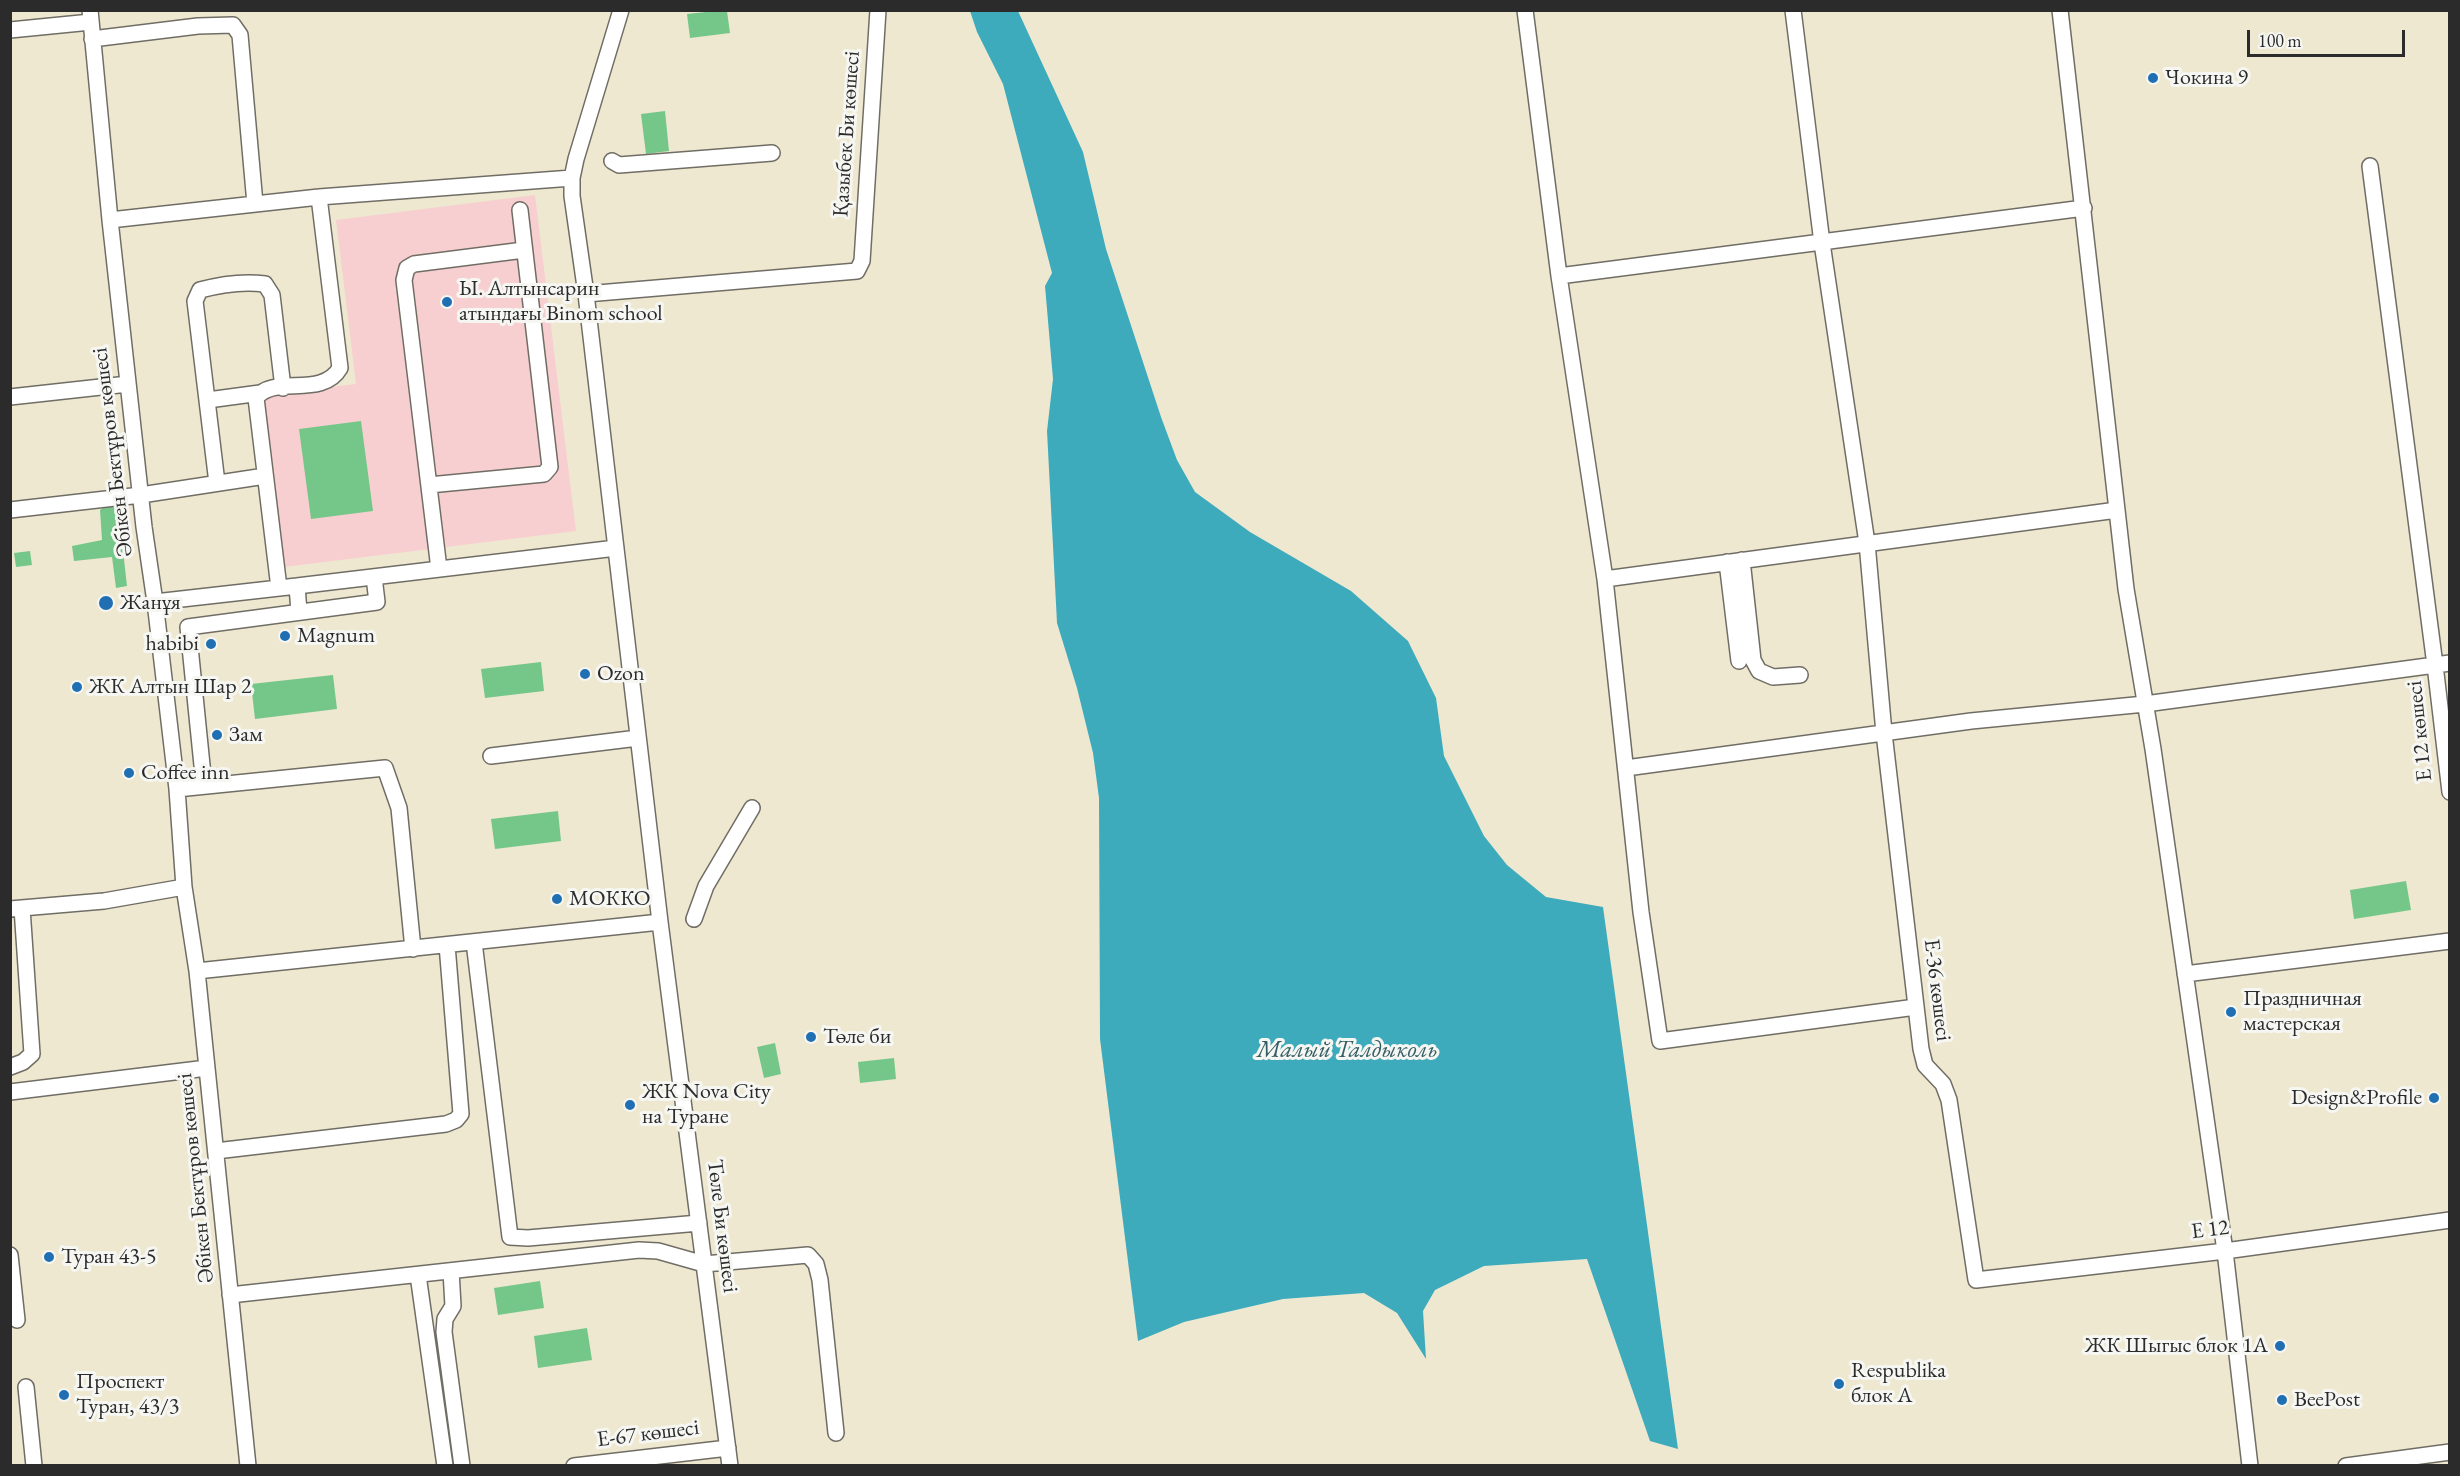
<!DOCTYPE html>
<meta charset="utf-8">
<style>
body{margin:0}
#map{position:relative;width:2460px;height:1476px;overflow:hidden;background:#efe8d1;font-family:"EB Garamond",serif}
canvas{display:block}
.frame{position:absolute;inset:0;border:12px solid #2b2b2b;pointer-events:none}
.scale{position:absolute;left:2247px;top:30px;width:158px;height:27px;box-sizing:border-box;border:3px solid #2b2b2b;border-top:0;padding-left:8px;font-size:18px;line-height:21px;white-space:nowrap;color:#2b2b2b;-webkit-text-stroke:4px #f6f6f2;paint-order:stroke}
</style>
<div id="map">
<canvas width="2460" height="1476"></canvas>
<div class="frame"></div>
<div class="scale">100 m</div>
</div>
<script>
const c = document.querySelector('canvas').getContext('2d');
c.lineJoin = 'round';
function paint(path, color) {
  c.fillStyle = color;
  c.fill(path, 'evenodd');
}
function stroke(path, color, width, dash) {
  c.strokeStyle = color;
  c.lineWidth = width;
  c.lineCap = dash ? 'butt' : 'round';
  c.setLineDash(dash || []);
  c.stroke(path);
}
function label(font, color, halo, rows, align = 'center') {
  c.font = font + ' "EB Garamond",serif';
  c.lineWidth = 6;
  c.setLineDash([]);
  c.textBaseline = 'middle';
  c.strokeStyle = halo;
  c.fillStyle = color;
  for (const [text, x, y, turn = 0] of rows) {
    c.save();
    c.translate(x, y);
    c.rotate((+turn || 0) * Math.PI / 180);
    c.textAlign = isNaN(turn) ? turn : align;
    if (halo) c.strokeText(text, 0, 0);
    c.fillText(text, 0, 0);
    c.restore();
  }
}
const built = new Path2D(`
 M535 195 576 531 284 567 263 395 356 384 336 220Z`);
const green = new Path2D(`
 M715 11H727L730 33 690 38 687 14Z
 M665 111 669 151 646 154 641 114Z
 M361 421 373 511 311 519 299 429Z
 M118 506 127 586 116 588 112 557 74 561 72 546 102 540 100 510 104 507Z
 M30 551 32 565 16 567 14 553Z
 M541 662 544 691 485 698 481 669Z
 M333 675 337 709 255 719 251 684Z
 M558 811 561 841 495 849 491 819Z
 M2406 881 2411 910 2354 919 2350 890Z
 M775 1043 781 1074 764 1078 757 1047Z
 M894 1058 896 1079 860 1083 858 1062Z
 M540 1281 544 1308 498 1315 494 1288Z
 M587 1328 592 1360 538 1368 534 1336Z`);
const water = new Path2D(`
 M970 11H1018L1083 152 1106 249 1161 417 1177 460 1195 492 1250 532 1351 591 1408 641 1436 698 1444 756 1484 836 1507 865 1546 897 1603 907 1678 1449 1650 1441 1587 1259 1484 1266 1435 1290 1423 1311 1426 1359 1397 1313 1364 1293 1283 1299 1184 1322 1138 1341 1100 1039 1099 798 1093 753 1077 688 1057 623 1047 431 1053 379 1045 286 1052 273 1003 84 977 32Z`);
const minor = new Path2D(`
 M90 10 110 220 144 527 155 602 177 789 184 887 197 971 248 1466
 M621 10 576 159 572 178V196L586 294 660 922 730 1466
 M1525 10 1559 276
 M1793 10 1822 243 1867 543 1884 733 1921 1049 1925 1065 1943 1084 1949 1100 1976 1280 2225 1251 2450 1220
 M2060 10 2126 589 2153 749 2225 1251 2250 1466
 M10 30 91 22
 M92 39 198 26 233 25 240 35 255 204
 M612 161 619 165 772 153
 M2370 166 2435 665 2450 792
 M2084 208 1559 276 1605 579 2117 510
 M110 220 319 197 572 178
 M586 294 857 271 862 261 878 10
 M10 397 128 384
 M208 400 260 393
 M217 483 195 301 200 290C222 284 243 281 265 284L272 295 283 388
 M429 485 544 474 550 467 520 210
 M10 510 141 495 265 476
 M1742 560 1753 660 1759 671 1773 677 1800 675
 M1727 562 1739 661
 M439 569 404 280 407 268 414 264 524 250
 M1605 579 1641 912 1660 1041 1916 1007
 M297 586 616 548
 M279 588 256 398C274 374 322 399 340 368L319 197
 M155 602 297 586 299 612
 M491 756 638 738
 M1626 768 1971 721 2145 704 2450 663
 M204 785 188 627 377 602 374 577
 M177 789 385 768 399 808 413 949
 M10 909 104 901 184 887
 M694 919 706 886 752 808
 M474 942 510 1237 528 1238 699 1223
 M197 971 660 922
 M2185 974 2450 941
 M10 1067 23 1062 32 1054 22 908
 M10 1092 207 1068
 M216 1151 446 1124 456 1120 461 1114 447 945
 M10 1255 17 1320
 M451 1271 453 1306 445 1319 444 1332 462 1466
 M418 1275 445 1466
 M230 1295 639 1250 658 1251 704 1264 808 1255 816 1264 820 1280 836 1433
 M26 1387 34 1466
 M574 1466 728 1448
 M2346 1466 2450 1452`);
const markers = [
 [2153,78,6,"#1f6fb2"],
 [447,302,6,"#1f6fb2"],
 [106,603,8,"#1f6fb2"],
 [285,636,6,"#1f6fb2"],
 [211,644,6,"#1f6fb2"],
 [585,674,6,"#1f6fb2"],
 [77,687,6,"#1f6fb2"],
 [217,735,6,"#1f6fb2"],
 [129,773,6,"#1f6fb2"],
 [557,899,6,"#1f6fb2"],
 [2231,1012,6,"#1f6fb2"],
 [811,1037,6,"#1f6fb2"],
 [2434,1098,6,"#1f6fb2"],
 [630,1105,6,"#1f6fb2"],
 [49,1257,6,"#1f6fb2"],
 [2280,1346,6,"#1f6fb2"],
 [1839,1384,6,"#1f6fb2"],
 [64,1395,6,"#1f6fb2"],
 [2282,1400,6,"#1f6fb2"]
];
const poiNames = [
 ["Чокина 9",2165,78],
 ["Ы. Алтынсарин",459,289],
 ["атындағы Binom school",459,314],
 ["Жанұя",120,603],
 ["Magnum",297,636],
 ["habibi",199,644,"right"],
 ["Ozon",597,674],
 ["ЖК Алтын Шар 2",89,687],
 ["Зам",229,735],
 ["Coffee inn",141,773],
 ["МОККО",569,899],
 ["Праздничная",2243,999],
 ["мастерская",2243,1024],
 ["Төле би",823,1037],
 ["ЖК Nova City",642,1092],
 ["на Туране",642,1117],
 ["Design&Profile",2422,1098,"right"],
 ["Туран 43-5",61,1257],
 ["ЖК Шыгыс блок 1А",2268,1346,"right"],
 ["Respublika",1851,1371],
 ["блок А",1851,1396],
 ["Проспект",76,1382],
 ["Туран, 43/3",76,1407],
 ["BeePost",2294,1400]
];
const streetNames = [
 ["Қазыбек Би көшесі",847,134,-86],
 ["Әбікен Бектұров көшесі",113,452,-97],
 ["Е 12 көшесі",2420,731,-96],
 ["Е-36 көшесі",1937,990,83],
 ["Әбікен Бектұров көшесі",196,1178,-96],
 ["Төле Би көшесі",722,1226,83],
 ["E 12",2210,1230,-7],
 ["Е-67 көшесі",648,1434,-7]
];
const waterNames = [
 ["Малый Талдыколь",1347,1050]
];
paint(built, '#f7cfd0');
paint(green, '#75c789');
paint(water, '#3eabbc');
stroke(minor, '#706d65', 18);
stroke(minor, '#fff', 15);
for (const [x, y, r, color] of markers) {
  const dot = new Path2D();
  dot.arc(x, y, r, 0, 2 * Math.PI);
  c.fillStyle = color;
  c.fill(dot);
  stroke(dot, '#f6f6f2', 2);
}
label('22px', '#2b2b2b', '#f6f6f2', poiNames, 'left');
label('22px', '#2b2b2b', '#f6f6f2', streetNames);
label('italic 24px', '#335e65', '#f6f6f2', waterNames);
</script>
